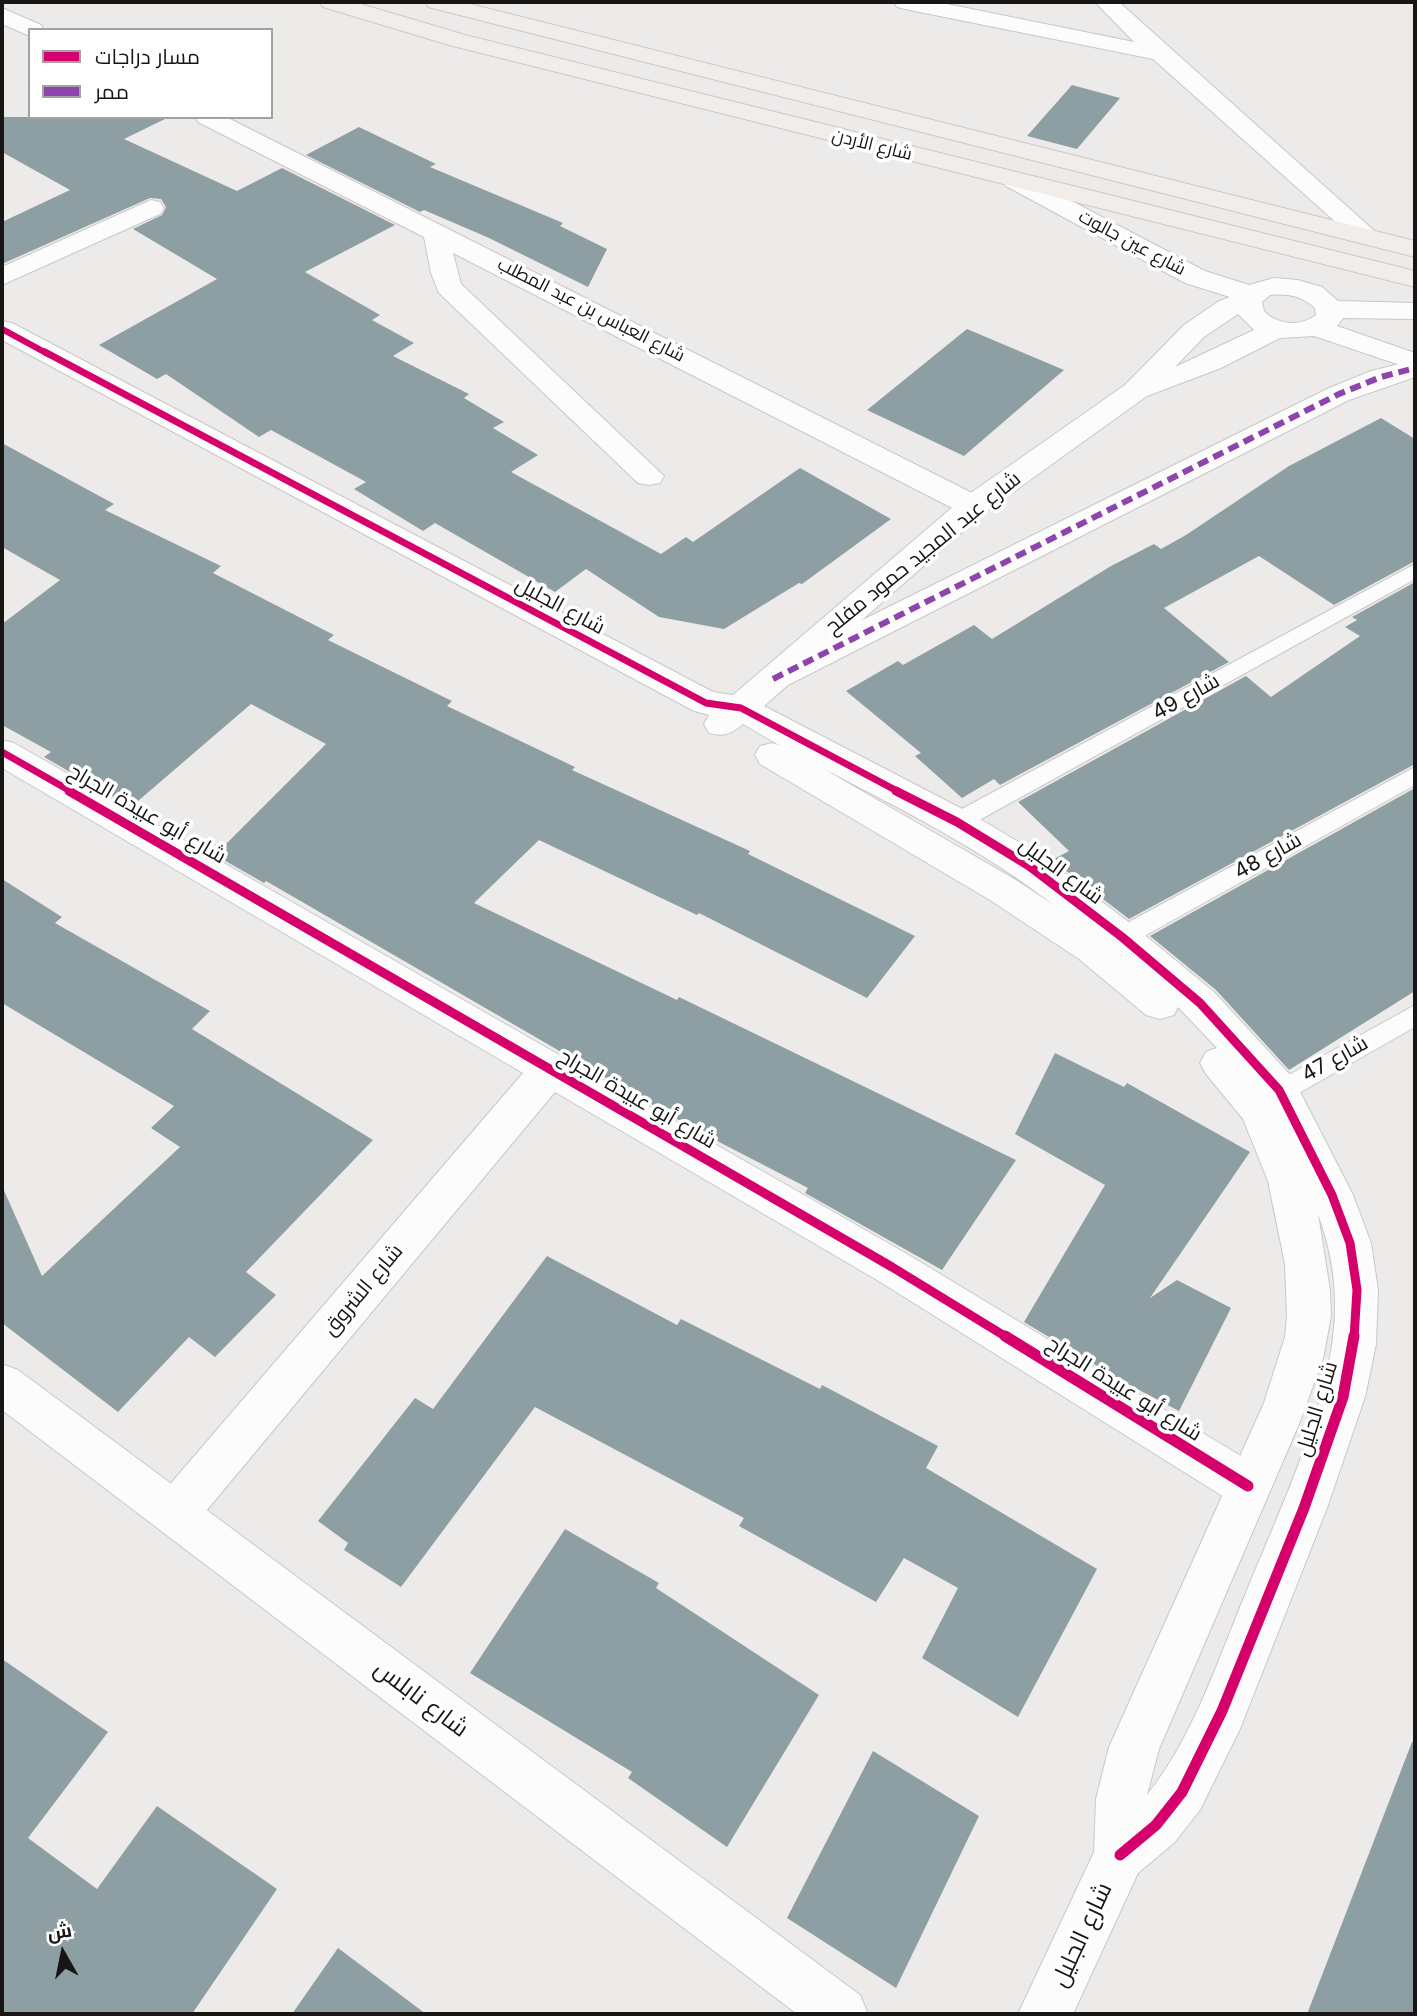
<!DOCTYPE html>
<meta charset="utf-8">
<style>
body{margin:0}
#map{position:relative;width:1417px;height:2016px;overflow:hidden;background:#edebea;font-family:Inter,Cairo,sans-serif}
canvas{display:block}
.frame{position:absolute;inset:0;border:4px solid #171615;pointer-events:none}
.legend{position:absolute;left:28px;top:28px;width:245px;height:91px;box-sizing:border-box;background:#fff;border:2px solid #a2a2a1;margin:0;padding:9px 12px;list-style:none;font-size:21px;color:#171615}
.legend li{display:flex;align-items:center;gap:14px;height:35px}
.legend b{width:35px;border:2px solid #a2a2a1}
.north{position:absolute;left:28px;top:1918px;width:70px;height:70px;-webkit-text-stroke:5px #fff;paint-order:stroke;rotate:351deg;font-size:19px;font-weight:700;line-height:28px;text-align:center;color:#171615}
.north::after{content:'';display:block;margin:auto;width:24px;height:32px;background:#171615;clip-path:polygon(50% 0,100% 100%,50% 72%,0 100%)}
</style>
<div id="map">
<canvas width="1417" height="2016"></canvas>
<div class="frame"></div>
<ul class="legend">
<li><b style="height:9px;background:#d6006c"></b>مسار دراجات</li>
<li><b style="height:9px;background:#8e44ad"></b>ممر</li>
</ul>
<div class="north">ش</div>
</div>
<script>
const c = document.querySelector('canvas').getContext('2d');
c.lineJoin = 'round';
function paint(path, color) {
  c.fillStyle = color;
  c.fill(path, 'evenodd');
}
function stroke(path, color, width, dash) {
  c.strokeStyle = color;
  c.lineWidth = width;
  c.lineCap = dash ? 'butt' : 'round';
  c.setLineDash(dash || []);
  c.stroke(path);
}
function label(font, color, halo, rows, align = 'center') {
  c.font = font + ' Inter,Cairo,sans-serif';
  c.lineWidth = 7;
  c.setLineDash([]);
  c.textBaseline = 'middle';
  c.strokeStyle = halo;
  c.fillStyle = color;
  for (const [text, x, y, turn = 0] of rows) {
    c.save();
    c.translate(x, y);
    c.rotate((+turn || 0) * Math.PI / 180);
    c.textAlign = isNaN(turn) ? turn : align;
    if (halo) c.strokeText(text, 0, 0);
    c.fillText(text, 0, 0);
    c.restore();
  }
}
const building = new Path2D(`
 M1072 85 1120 98 1077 149 1027 136Z
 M2 117H169L124 139 237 191 282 168 395 225 305 272 380 315 372 320 414 343 393 356 469 394 464 398 504 422 493 428 538 455 511 472 661 554 686 537 693 542 800 468 891 519 802 584 799 583 724 629 659 617 586 569 555 592 435 523 423 531 354 489 366 482 271 430 259 437 166 374 157 379 99 345 217 279 133 229 162 215 166 207 161 199 150 198 2 264V222L70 190 2 152Z
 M359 127 436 164 430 167 563 223 560 226 607 249 588 287 489 238 424 210 420 212 306 155Z
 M967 329 1064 370 964 456 867 410Z
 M1381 418 1415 439V561L1334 605 1259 556 1164 608 1229 662 1000 785 994 779 962 798 915 756 921 753 846 691 898 661 903 665 974 625 992 639 1111 566 1154 544 1161 549 1186 535 1289 466Z
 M2 443 114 504 105 510 221 566 213 573 334 635 328 640 452 701 447 706 575 767 572 770 750 851 748 854 915 936 867 998 699 913 697 915 539 840 474 903 677 1000 679 997 1016 1160 942 1270 805 1193 808 1188 696 1130 266 881 264 883 215 855 326 744 251 704 131 807 44 757 51 752 2 725V624L60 580 2 547Z
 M1415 582V764L1129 919 1052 860 1069 851 1018 802 1246 676 1271 697 1360 636 1345 627 1357 620 1352 617Z
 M1415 788V991L1289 1070 1216 990 1150 936Z
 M2 879 62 917 55 923 210 1011 192 1029 373 1140 246 1272 276 1295 215 1357 189 1337 118 1412 2 1323V1186L42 1276 180 1147 151 1128 174 1106 2 1003Z
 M1055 1053 1124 1087 1127 1083 1250 1152 1150 1298 1177 1280 1231 1308 1179 1411 1122 1381 1024 1322 1105 1185 1015 1134Z
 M547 1256 677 1325 681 1319 820 1389 822 1385 938 1446 926 1468 1097 1569 1018 1717 922 1658 958 1588 904 1558 876 1602 739 1526 744 1518 535 1407 401 1587 344 1550 348 1543 318 1521 415 1398 433 1409Z
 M565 1529 659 1583 656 1588 819 1695 727 1847 628 1778 632 1772 470 1673Z
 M2 1659 108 1732 28 1838 97 1889 157 1806 277 1889 192 2014H2Z
 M1412 1742H1415V2014H1307Z
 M873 1751 979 1816 896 1988 787 1918Z
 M338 1948 426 2014H292Z`);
const lane = new Path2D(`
 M1415 564V579L965 828 957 830 949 828 946 822 949 816Z
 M1415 767V785L1130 944 1122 946 1114 944 1110 937 1114 930Z
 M1415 1005V1027L1276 1106 1267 1110 1258 1106 1254 1099 1258 1092Z`);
const street = new Path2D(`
 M894 2H937L1134 42 1095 2H1119L1380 236 1376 242 1367 244 1358 242 1153 59 905 9 897 7Z
 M2 8 41 25 44 30H30V36L2 24Z
 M195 117H226L984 499 988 506 984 513 973 516 962 513 453 253 461 284 664 476 660 483 649 485 638 483 439 293 431 273 424 237 198 122Z
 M151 200 160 202 164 208 160 214 2 285V267Z
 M1415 360V377L1349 400 790 684 778 687 766 684 761 676 766 668 1329 388 1371 371Z
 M2 740 14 743 907 1254 1264 1470 1271 1486 1264 1502 1248 1508 1232 1502 877 1280 555 1092 192 1528 176 1534 160 1528 153 1512 160 1496 523 1073 2 768Z`);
const secondary = new Path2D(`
 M1015 173 1024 176 1205 271 1249 285 1274 278 1298 280 1322 287 1338 301 1415 303V319L1343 318 1337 326 1415 353V370L1314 336 1280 338 1221 368 1147 396 984 513 764 706 970 813 1042 856 1135 927 1214 992 1293 1078 1353 1195 1371 1243 1378 1290 1376 1344 1365 1397 1327 1508 1240 1729 1200 1810 1174 1843 1138 1873 1073 2014H1018L1094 1852 1096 1799 1109 1747 1264 1403 1285 1337 1287 1316 1285 1264 1268 1181 1243 1119 1206 1074 1200 1063 1206 1052 1217 1048 1178 1007 1174 1015 1160 1019 1146 1015 1079 959 990 900 760 764 755 755 760 746 772 743 779 745 743 724C731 734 724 737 709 733L704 724 709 715 694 711 2 340V321L12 323 713 692 733 695 962 499 1125 385 1184 325 1219 301 1230 297 1185 283 1006 186 1002 181 1006 176ZM1270 295C1288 293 1302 296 1315 308L1316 315C1300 327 1277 325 1264 311L1262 302ZM1238 314 1254 330 1175 367 1204 337ZM822 768C903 810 983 850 1055 906L1016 880ZM1318 1214C1334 1257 1339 1300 1332 1345 1320 1426 1276 1519 1245 1595 1217 1662 1193 1738 1147 1795L1159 1749 1299 1424 1323 1359 1331 1316 1330 1290Z
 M2 1364 18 1370 860 1995 868 2014H797L2 1410Z`);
const highway = new Path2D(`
 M320 2H354L465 35 1415 271V287L449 45 323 7Z
 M425 2H462L1415 241V257L428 7Z`);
const quiet = new Path2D(`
 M773 679 1339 394 1381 377 1415 368`);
const cyclewayFar3 = new Path2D(`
 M2 329 48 354`);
const cyclewayFar2 = new Path2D(`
 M45 352 706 703 741 708 899 792
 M2 752 72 792`);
const cyclewayFar1 = new Path2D(`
 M69 791 892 1267 1008 1338
 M896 791 957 822 1029 866 1122 937 1200 1003 1279 1090 1332 1195 1350 1243 1357 1290 1354 1338`);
const cycleway = new Path2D(`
 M1005 1336 1248 1486
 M1120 1855 1156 1825 1182 1792 1222 1711 1304 1508 1343 1397 1354 1336`);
const farStreetnames = [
 ["شارع الأردن",872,145,14],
 ["شارع عين جالوت",1132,243,28],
 ["شارع العباس بن عبد المطلب",591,310,27]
];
const streetNames = [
 ["شارع عبد المجيد حمود مفلح",923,553,-39],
 ["شارع الجليل",560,606,28],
 ["شارع 49",1186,697,-29],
 ["شارع أبو عبيدة الجراح",147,814,30],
 ["شارع 48",1268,856,-29],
 ["شارع الجليل",1061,871,36],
 ["شارع 47",1335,1059,-29],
 ["شارع أبو عبيدة الجراح",637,1099,30],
 ["شارع الشروق",363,1290,-50],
 ["شارع أبو عبيدة الجراح",1124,1389,32],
 ["شارع الجليل",1317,1409,-73]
];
const nearStreetnames = [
 ["شارع نابلس",421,1699,37],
 ["شارع الجليل",1082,1935,-65]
];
paint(building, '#8e9fa4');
stroke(lane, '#c9c7c7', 2);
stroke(street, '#c9c7c7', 2);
stroke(secondary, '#c9c7c7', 2);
stroke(highway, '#cac9c9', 2);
paint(lane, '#fcfcfc');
paint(street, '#fcfcfc');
paint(secondary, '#fcfcfc');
paint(highway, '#f3edea');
stroke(quiet, '#8e44ad', 6, [11, 6]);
stroke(cyclewayFar3, '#d6006c', 6);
stroke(cyclewayFar2, '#d6006c', 7);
stroke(cyclewayFar1, '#d6006c', 9);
stroke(cycleway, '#d6006c', 11);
label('18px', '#171615', '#fff', farStreetnames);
label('21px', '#171615', '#fff', streetNames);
label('24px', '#171615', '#fff', nearStreetnames);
</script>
